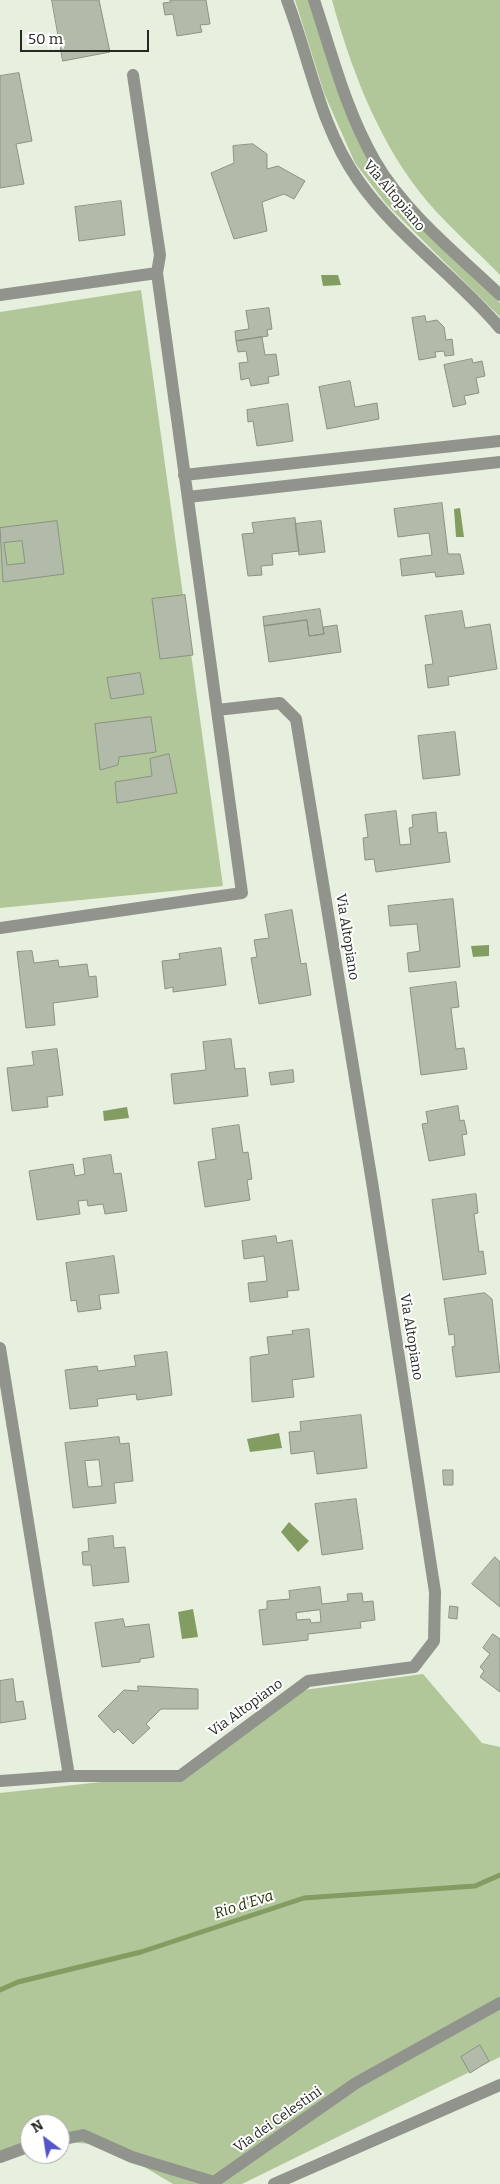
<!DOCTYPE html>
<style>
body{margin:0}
#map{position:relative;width:500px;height:2184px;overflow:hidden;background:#e7efde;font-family:Bitter,serif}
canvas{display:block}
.north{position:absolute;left:20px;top:2114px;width:50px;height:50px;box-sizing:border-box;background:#fff;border:1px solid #a8a9a7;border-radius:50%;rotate:329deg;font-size:14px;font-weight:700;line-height:20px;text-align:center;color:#262923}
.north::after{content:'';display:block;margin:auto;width:18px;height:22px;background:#5353ca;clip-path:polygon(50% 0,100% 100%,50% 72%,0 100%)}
.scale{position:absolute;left:20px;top:30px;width:129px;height:22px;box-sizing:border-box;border:2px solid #262923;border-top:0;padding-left:6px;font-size:15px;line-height:18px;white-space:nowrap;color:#262923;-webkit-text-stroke:4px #fff;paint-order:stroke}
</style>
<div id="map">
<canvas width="500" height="2184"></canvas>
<div class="north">N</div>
<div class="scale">50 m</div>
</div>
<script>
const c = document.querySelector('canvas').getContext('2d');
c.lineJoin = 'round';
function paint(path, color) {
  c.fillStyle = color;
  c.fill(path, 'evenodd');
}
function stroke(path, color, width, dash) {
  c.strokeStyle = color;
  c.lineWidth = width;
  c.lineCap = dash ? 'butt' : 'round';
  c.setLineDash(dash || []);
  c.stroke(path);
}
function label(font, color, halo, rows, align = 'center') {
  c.font = font + ' Bitter,serif';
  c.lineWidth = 4;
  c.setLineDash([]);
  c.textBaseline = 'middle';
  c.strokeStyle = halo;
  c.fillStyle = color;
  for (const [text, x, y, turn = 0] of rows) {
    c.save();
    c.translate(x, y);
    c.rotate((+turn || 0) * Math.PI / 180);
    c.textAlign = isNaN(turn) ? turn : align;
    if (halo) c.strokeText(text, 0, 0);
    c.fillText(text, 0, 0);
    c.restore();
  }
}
const green = new Path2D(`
 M295 0H308L358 139 500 303V317L386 204 355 163 324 93Z
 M332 0H500V275C474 248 441 220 418 190 376 135 350 66 332 0Z
 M141 290 223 886 0 908V312Z
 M423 1674 482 1743 500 1747V2057L242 2184H173L109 2146 60 2141V2124H30V2150L0 2162V1793L193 1772 296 1691Z`);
const water = new Path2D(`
 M321 275H338L341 285 323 286Z
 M460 508 464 537H456L454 509Z
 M489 945V956L473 957 471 946Z
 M127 1107 129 1118 104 1121 103 1111Z
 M279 1433 282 1448 250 1452 247 1439Z
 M289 1522 309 1541 298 1552 281 1532Z
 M193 1609 198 1637 182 1639 178 1612Z`);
const stream = new Path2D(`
 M0 1990 18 1982 141 1952 304 1898 475 1886 500 1875`);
const building = new Path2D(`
 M52 0H99L110 52 63 61Z
 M170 0H206L210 24 200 25 202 32 177 36 173 14 165 15 163 3 171 2Z
 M19 73 32 141 16 144 24 184 0 188V76Z
 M253 144 267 154V169L278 166 305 181 294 199 284 194 262 202 267 231 234 239 211 173 234 163 233 146Z
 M121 201 125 235 79 241 75 207Z
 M269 308 272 329 267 330 268 336 236 341 235 331 249 329 246 311Z
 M425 316 426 322 437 320 444 327 446 340 452 339 454 355 445 356 444 351 435 352 436 357 419 360 412 318Z
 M262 337 265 355 276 354 279 375 268 377 269 383 251 386 249 378 241 380 239 363 248 362 246 351 238 352 236 341Z
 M472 359 473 363 482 361 485 376 476 378 479 393 464 396 466 404 453 407 444 365Z
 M350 381 355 407 377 403 379 419 327 429 319 387Z
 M288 404 293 441 257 446 253 421 248 422 247 410Z
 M442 503 448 554H460L464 574 436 577 435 572 402 576 400 559 432 555 429 533 398 537 394 509Z
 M295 518 299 551 272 554 273 565 261 566 262 575 248 576 242 534 254 533 252 523Z
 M57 521 64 574 3 582 0 528ZM22 541 25 563 7 565 4 543Z
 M321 521 325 552 299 555 295 524Z
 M185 595 193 655 160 659 152 599Z
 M320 609 324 634 309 636 307 620 264 626 263 617Z
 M462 611 465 628 490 624 497 669 448 677 449 685 428 688 425 665 433 664 425 616Z
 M307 620 309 636 324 634 323 627 337 625 341 652 269 662 264 626Z
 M140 673 144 694 111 699 107 678Z
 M151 717 156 752 119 757 118 765 100 770 95 724Z
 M455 732 460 775 423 779 418 736Z
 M169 754 177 793 117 803 115 782 152 776 150 759Z
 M396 811 400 845 411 844 409 828 413 827 412 815 436 812 438 833 446 832 450 862 376 872 374 859 365 860 363 838 368 837 365 815Z
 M453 899 460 967 409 972 407 953 420 951 417 924 390 926 388 906Z
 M292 910 301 964 306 963 311 995 259 1004 251 958 257 957 254 940 269 938 265 915Z
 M221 948 226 985 173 992V987L165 989 162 961 180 959 179 954Z
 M32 951 34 963 58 960 59 967 87 964 89 977 96 976 98 997 53 1003 55 1025 26 1028 17 952Z
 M456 982 459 1007 451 1008 456 1049 464 1048 467 1069 421 1075 410 988Z
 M231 1039 235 1069 245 1068 248 1096 174 1104 171 1074 206 1070 203 1042Z
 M57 1049 63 1095 47 1097 48 1107 12 1111 7 1068 34 1065 32 1052Z
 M293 1070 294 1082 271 1085 269 1073Z
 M458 1106 460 1121 464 1120 467 1134 462 1135 465 1155 429 1161 422 1124 428 1123 426 1112Z
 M239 1125 243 1153 248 1152 252 1179 247 1180 250 1200 205 1207 198 1162 216 1159 212 1129Z
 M111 1155 114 1174 121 1173 127 1211 105 1214 103 1204 88 1206 87 1200 78 1201 80 1214 37 1220 29 1171 73 1164 75 1176 85 1174 83 1159Z
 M476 1194 478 1213 474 1214 479 1252 483 1251 486 1274 443 1280 432 1200Z
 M276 1236 277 1243 292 1240 299 1290 287 1291 288 1297 250 1302 248 1283 267 1281 264 1256 244 1259 242 1241Z
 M114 1256 119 1293 99 1295 101 1309 78 1312 76 1300 71 1301 66 1263Z
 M485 1293 492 1299 500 1372 456 1377 452 1347 455 1346 454 1334 449 1335 444 1299Z
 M309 1329 314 1377 292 1380 294 1397 252 1402 250 1357 269 1354 267 1337 293 1334 292 1331Z
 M167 1352 172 1395 137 1400 136 1394 97 1399 98 1406 70 1409 65 1370 97 1366 98 1371 136 1366 134 1356Z
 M361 1415 367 1468 317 1474 314 1451 291 1454 289 1432 301 1431 300 1422Z
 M119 1437 120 1444 129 1443 133 1481 114 1483 116 1503 73 1508 65 1443ZM99 1460 102 1486 88 1487 85 1461Z
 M443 1470H453V1485H444Z
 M356 1499 363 1549 322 1555 315 1504Z
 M113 1536 114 1548 125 1547 129 1582 93 1586 91 1565H83L82 1552 89 1551 88 1539Z
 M495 1557 500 1562V1607L472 1584Z
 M320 1587 322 1604 348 1601 347 1594 362 1593 363 1602 373 1601 375 1620 360 1622 361 1628 308 1634V1640L263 1645 259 1610 267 1609V1601L290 1599 289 1591ZM320 1610 321 1622 311 1623 310 1619 297 1620 296 1613Z
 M450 1606 458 1607 457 1619 449 1618Z
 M123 1619 125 1627 149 1624 154 1657 140 1659V1662L102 1667 95 1623Z
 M493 1634 500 1639V1692L480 1677 484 1671 480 1667 490 1654 483 1648Z
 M13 1679 16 1702 23 1701 26 1719 0 1723V1681Z
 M138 1686 198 1689V1709H161L146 1724 150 1728 133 1744 118 1729 114 1733 98 1716 124 1690 138 1691Z
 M480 2045 489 2061 470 2073 461 2057Z`);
const street = new Path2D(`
 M287 0C310 60 320 126 358 180 397 236 456 276 500 328
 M314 0C332 54 346 111 375 161 405 213 457 254 500 295
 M133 75 160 255 157 273
 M0 295 157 273 242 893 0 928
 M184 475 500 441
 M188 497 500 462
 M0 1348 69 1776
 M0 1781 69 1776H180L308 1681 414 1667 434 1641 435 1592 372 1182 296 719 280 703 217 710
 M60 2140 83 2135 132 2157 214 2182 356 2083 500 2003
 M0 2157 30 2146
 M274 2184 500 2085`);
const streetNames = [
 ["Via Altopiano",394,196,50],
 ["Via Altopiano",347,937,81],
 ["Via Altopiano",411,1337,81],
 ["Via Altopiano",246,1708,-36],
 ["Via dei Celestini",278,2120,-35]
];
const waterNames = [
 ["Rio d'Eva",244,1905,-18]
];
paint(green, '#b2c799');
paint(water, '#839c62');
stroke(stream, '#839c62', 5);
paint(building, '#b2baa9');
stroke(building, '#8b9383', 1);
stroke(street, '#91948d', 12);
label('14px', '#262923', '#fff', streetNames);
label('italic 15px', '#25360a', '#fff', waterNames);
</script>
